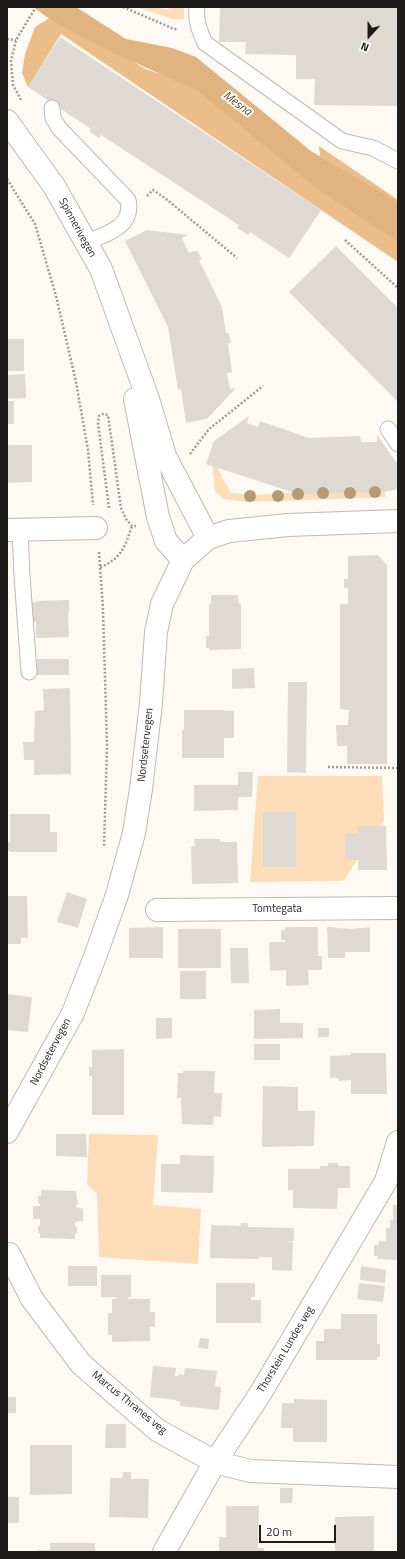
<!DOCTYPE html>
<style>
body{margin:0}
#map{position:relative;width:405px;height:1559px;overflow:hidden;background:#fff9f3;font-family:"Titillium Web",sans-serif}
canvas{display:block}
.frame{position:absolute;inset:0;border:8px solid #1f1d1b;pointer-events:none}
.north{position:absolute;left:349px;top:16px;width:40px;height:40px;-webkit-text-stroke:3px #fff;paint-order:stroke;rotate:201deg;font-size:11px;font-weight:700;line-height:16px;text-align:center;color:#1f1d1b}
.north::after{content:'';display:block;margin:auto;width:14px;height:18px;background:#1f1d1b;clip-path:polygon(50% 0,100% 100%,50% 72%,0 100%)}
.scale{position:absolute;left:259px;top:1525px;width:77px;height:18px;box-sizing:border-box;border:2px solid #1f1d1b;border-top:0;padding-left:5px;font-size:12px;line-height:14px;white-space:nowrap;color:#1f1d1b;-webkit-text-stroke:3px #fff;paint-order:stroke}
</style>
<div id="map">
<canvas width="405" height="1559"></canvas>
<div class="frame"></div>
<div class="north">N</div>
<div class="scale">20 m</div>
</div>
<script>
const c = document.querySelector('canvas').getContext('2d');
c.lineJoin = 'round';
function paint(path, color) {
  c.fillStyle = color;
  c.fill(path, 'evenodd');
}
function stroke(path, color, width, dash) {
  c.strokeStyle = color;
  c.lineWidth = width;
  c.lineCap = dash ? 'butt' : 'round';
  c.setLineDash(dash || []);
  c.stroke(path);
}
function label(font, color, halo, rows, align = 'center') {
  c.font = font + ' "Titillium Web",sans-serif';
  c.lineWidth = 4;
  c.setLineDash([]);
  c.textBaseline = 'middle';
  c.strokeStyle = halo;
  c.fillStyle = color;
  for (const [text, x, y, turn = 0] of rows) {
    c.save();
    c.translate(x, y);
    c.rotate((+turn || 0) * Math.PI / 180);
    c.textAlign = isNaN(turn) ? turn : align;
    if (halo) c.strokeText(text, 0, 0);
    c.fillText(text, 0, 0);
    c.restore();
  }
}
const green = new Path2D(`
 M136 7H156L168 10 169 7 184 8V19H173Z
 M211 451 222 477 231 493 256 495 383 487 386 497 248 502 224 499 215 491Z
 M258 776H382L384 820 343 881 250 882Z
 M89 1134 158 1135 153 1205 201 1209 198 1264 99 1257 97 1194 87 1184Z`);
const forest = new Path2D(`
 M56 14 145 69 200 87 398 238V262L61 34 28 87 22 73 25 54 35 27Z
 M319 146 398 200V205L320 156Z`);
const water = new Path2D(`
 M33 7H76L126 39 172 48 196 57 311 151 398 202V242L317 189 198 91 105 49 51 20Z`);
const building = new Path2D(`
 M240 7H398V106L314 105 315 79H296V55L245 54 246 42H219L220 8H240Z
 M60 37 321 210 289 258 250 232 248 235 237 228 239 225 101 135 99 138 89 131 91 129 28 87Z
 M147 230 188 235 182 238 189 253 194 251 195 252 197 251 202 259 199 260 222 307 226 333H229L231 343H228L232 372 227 373 230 389 236 388 207 419 186 423 181 389 178 390 168 327 125 241Z
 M336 246 398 308V402L289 292Z
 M7 339H24V371H7Z
 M25 374 26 398 7 399V375Z
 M7 401H14V424H7Z
 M249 416 247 423 258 427 260 421 309 438 360 436 361 442H377V435L398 465V489L383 492 298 494 206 464 214 441Z
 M7 445H32V482L7 483Z
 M378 555 387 565V764H347V746H337L336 725H348L349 710 340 709V604H348V588H344V579H348V556Z
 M211 595H238L239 604 241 603V649L209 650V648H206V636H209V604H211Z
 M69 600V613H68L69 637 36 638V622H29V603L37 602V601Z
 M37 659H69V675H37Z
 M254 668 255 688 232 689V669Z
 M288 682H307L306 773 287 772Z
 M70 688 71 774 34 775V760H24L23 742H34L35 711 44 710 43 689Z
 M184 710H224V711H234V738H224V758H182V730H184Z
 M238 772H253L252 797H238V810L194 811V785H238Z
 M263 812H296V867H263Z
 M10 814H50V832H57V852H10V851H7V842H10Z
 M358 826H386L387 870H358V860H345V833H358Z
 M194 839H220V841L222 842H237L238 883 192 884 191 847 195 846Z
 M67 892 87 899 78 928 57 922Z
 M7 896H27L28 938H21V944H7Z
 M163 927V958H129V928Z
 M285 927H318V956H322V970H308L309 985 286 986V970L270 971 269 942H285V940H281V930H285Z
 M327 927 352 929 370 927V952H345V958H328Z
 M178 929H221V968H178Z
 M230 948H248L249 983H231Z
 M180 971H206V999H180Z
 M7 994 32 997 28 1032 7 1030Z
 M280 1009V1023H303V1038L254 1039V1010Z
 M156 1018H172V1038L156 1039Z
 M318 1028H329V1037H318Z
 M254 1044H280V1060H254Z
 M124 1049V1115H92V1076H89V1067H92V1050Z
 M351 1053H386L387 1094H351V1080L339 1081 338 1078H330V1056L351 1055Z
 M183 1071H215L214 1093H222L221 1117 214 1116 213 1125 182 1124 181 1098H177L178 1073H183Z
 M263 1086 298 1087V1111H315L314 1146 262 1147Z
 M56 1134H86L87 1157 56 1156Z
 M180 1155 214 1156 213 1193 161 1192V1164H180Z
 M328 1163H338V1166H350V1188H338L337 1209 293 1208V1190H288V1169H320V1166H328Z
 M41 1190 76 1191 78 1205H76V1207L83 1209V1221H77V1222L75 1223V1226L77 1227V1233L75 1234V1239L40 1238V1233H38V1226H40V1219H33V1206H40V1204L38 1203V1196H41Z
 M393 1205H398V1260L378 1259V1256H374V1245H379V1241H386V1228H390V1220H393Z
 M241 1223H248V1227L294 1228V1241L287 1242H293L292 1271 272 1270V1257H259V1259L210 1258 211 1225 240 1226Z
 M68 1266H97V1286H68Z
 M361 1266 386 1270 385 1283 360 1280Z
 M101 1275H131V1297H128V1299H150V1312H155V1327H150V1341L112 1342V1335H108V1313H112V1299H115L116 1297H101Z
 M216 1283H255V1297H251V1300H261V1323H216Z
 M359 1283 385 1286 383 1302 357 1299Z
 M341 1314H377V1344H380V1357H377V1360H316V1341H324V1329H341Z
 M200 1338 209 1339 208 1349 198 1348Z
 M153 1366 176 1368 175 1376H178L179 1374 184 1375 185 1368 217 1371 215 1386 221 1387 219 1410 180 1406V1401H176V1400L150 1397Z
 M7 1397H16V1413H7Z
 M294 1399 327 1400V1442H293V1428H281L282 1403H294Z
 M106 1424H126V1448H105Z
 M30 1445H72V1494L30 1495Z
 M123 1472H131V1479H149L148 1518 109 1517 110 1478H122Z
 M280 1488H293L292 1503H280Z
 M7 1497H19V1523H7Z
 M226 1506H259L258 1548H264V1552H219V1537H226Z
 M374 1516V1552H335V1517Z
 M50 1543H95V1552H37V1550H50Z`);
const path = new Path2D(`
 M123 7 174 29H178
 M7 39 16 40
 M21 100 13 85 11 61 16 40 36 7
 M7 179 35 224 56 296 76 382 88 450 93 505
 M147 196 153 190 165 198 237 258
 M345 240 398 288
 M190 454 209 429 263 386
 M109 508 98 423 99 416 103 414 108 415 121 508 126 519 132 526H136
 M99 552 103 609 107 746 104 847
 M100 567C122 559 125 546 132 526
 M328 767 398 768`);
const service = new Path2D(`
 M197 7C195 20 200 32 205 43L342 141 373 148 398 161
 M52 108 53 118 59 128 128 200C134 228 105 234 85 243
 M388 429 398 444
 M20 530 22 576 29 672`);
const minor = new Path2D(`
 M7 121 54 186 101 269 148 399 165 456 208 538
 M135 399 158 517 166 541 183 560
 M7 530 96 528
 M157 910 398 908
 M9 1254 32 1299 81 1364 157 1430 215 1462 250 1471 398 1477
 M164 1552 215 1462 260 1394 386 1181 398 1142`);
const secondary = new Path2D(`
 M7 1132 73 1013 96 954 117 895 134 833 141 789 151 703 156 632 162 604 183 560 208 538 229 531 288 525 398 521`);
const trees = [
 [375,492],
 [323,493],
 [350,493],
 [298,494],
 [250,496],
 [278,496]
];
const streetNames = [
 ["Spinnerivegen",77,228,61],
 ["Nordsetervegen",146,745,-84],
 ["Tomtegata",277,909],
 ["Nordsetervegen",51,1052,-62],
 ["Thorstein Lundes veg",286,1350,-59],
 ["Marcus Thranes veg",129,1403,39]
];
const waterNames = [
 ["Mesna",237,104,37]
];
paint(green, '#fddcb8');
paint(forest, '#ebbd89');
paint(water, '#e0b37f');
paint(building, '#ded9d3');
stroke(service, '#beb9b3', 17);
stroke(minor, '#beb9b3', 24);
stroke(secondary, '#beb9b3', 24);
stroke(path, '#9e9a95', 2.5, [2, 2]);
stroke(service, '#fff', 15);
stroke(minor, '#fff', 22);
stroke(secondary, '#fff', 22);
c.fillStyle = '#b49a75';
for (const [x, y] of trees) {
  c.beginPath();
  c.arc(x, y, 6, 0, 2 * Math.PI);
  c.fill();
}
label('11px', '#1f1d1b', '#fff', streetNames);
label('italic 12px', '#5e3f17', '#fff', waterNames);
</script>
